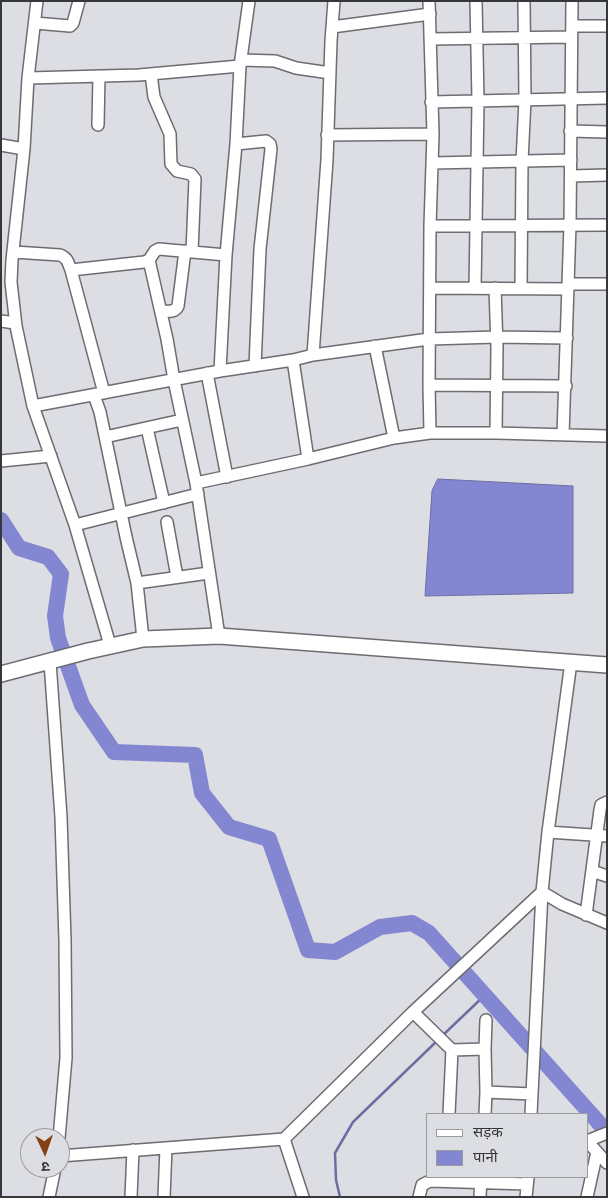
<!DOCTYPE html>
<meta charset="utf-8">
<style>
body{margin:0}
#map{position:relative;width:608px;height:1198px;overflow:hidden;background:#dddee3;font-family:Cabin,"Noto Sans Devanagari",sans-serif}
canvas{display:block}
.frame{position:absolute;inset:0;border:2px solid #363739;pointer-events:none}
.legend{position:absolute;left:426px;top:1113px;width:162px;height:65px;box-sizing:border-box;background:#dddee3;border:1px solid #9a9b9f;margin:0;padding:6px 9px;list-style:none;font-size:15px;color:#363739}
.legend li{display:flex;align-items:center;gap:10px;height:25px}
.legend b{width:25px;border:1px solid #9a9b9f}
.north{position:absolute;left:20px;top:1128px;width:50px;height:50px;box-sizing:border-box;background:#dddee3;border:1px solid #9a9b9f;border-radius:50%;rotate:177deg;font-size:14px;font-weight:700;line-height:20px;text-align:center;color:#363739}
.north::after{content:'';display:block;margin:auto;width:18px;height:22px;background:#844114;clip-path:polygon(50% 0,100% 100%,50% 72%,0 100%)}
</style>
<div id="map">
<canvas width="608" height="1198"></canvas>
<div class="frame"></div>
<ul class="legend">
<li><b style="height:6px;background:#fff"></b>सड़क</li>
<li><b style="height:14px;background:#8386d0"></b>पानी</li>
</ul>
<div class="north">उ</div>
</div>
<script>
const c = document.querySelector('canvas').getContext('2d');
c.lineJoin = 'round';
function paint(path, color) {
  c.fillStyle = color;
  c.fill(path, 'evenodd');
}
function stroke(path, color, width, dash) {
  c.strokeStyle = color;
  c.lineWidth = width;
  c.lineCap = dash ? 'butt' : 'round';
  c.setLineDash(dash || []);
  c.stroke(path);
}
const water = new Path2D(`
 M438 479 573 486V593L425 596 432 491Z`);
const stream = new Path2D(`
 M442 1036 485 995
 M340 1197 336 1180 335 1153 353 1122 438 1040`);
const river = new Path2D(`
 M1 520 19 548 48 557 61 574 55 616 58 638 82 705 114 752 195 755 202 793 229 827 269 839 308 950 335 952 380 927 412 923 429 933 607 1132`);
const minor = new Path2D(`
 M37 1 28 78 24 149 12 260 11 282 16 326 33 406 75 525 110 645
 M429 1 433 134 430 226 429 385 430 433
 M35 23 70 26 73 23 79 1
 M573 26H607
 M332 27 430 14
 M430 39 571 37
 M241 60 275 61 296 68 330 73
 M151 74 154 97 170 134 171 164 177 171 191 174 195 179 192 252
 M28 78 139 75 240 66
 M431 102 607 98
 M98 125 99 76
 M570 131 607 132
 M327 135 433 134
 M236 144 266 141 270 144 271 149 260 249 255 366
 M1 145 24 149
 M432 163 571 160
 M571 176 607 175
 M430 226 607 225
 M14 252 60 255C68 258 68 263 71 270
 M149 260 167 339 174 380 196 483 219 636
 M568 284H607
 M430 288 568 289
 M475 288 478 101 476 1
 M495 288 497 347 496 433
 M521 288 522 161 525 100 524 1
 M161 311C167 311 175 313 178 306L185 251
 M1 321 15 323
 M375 346 394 438
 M313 355 327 160 331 41 334 1
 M293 360 308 459
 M220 371 226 255 236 144 240 66 249 1
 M207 373 227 477
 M429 385 566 386
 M104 393 71 270 144 262 149 260 155 251 159 249 226 255
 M94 395 100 412 126 537 137 583 143 639
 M33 406 220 371 293 360 313 355 429 339 497 337 567 338
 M147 428 164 503
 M563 435 570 225 572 1
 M105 437 182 420
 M1 461 51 456
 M196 483 308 459 394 438 430 433H496L607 436
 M167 522 177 577
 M75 525 198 494
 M137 583 209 573
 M50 662 61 817 65 940 66 1058 59 1138
 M548 832 607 836
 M592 871 607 876
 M586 915 600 810 601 805 607 802
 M413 1012 452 1050
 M485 1049 486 1020
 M486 1092 532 1094
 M449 1114 452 1050 485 1049 486 1092 485 1114
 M531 1114 542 892 548 832 571 662
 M284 1139 303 1197
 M587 1141 607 1163
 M587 1141 607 1133
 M60 1156 284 1139 413 1012 542 892 562 904 607 923
 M49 1197 55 1168
 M131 1197 133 1150
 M164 1197 166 1148
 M419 1197 422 1185 430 1181 527 1184
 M480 1197 481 1177
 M526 1197 528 1178
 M587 1197 597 1152`);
const major = new Path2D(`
 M1 674 88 651 143 639 219 636 607 665`);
paint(water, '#8386d0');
stroke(water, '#6c6ea3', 1);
stroke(stream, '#6c6ea3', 2.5);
stroke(river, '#8386d0', 16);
stroke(minor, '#6c6c71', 14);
stroke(major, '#6c6c71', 18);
stroke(minor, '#fff', 11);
stroke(major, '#fff', 15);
</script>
